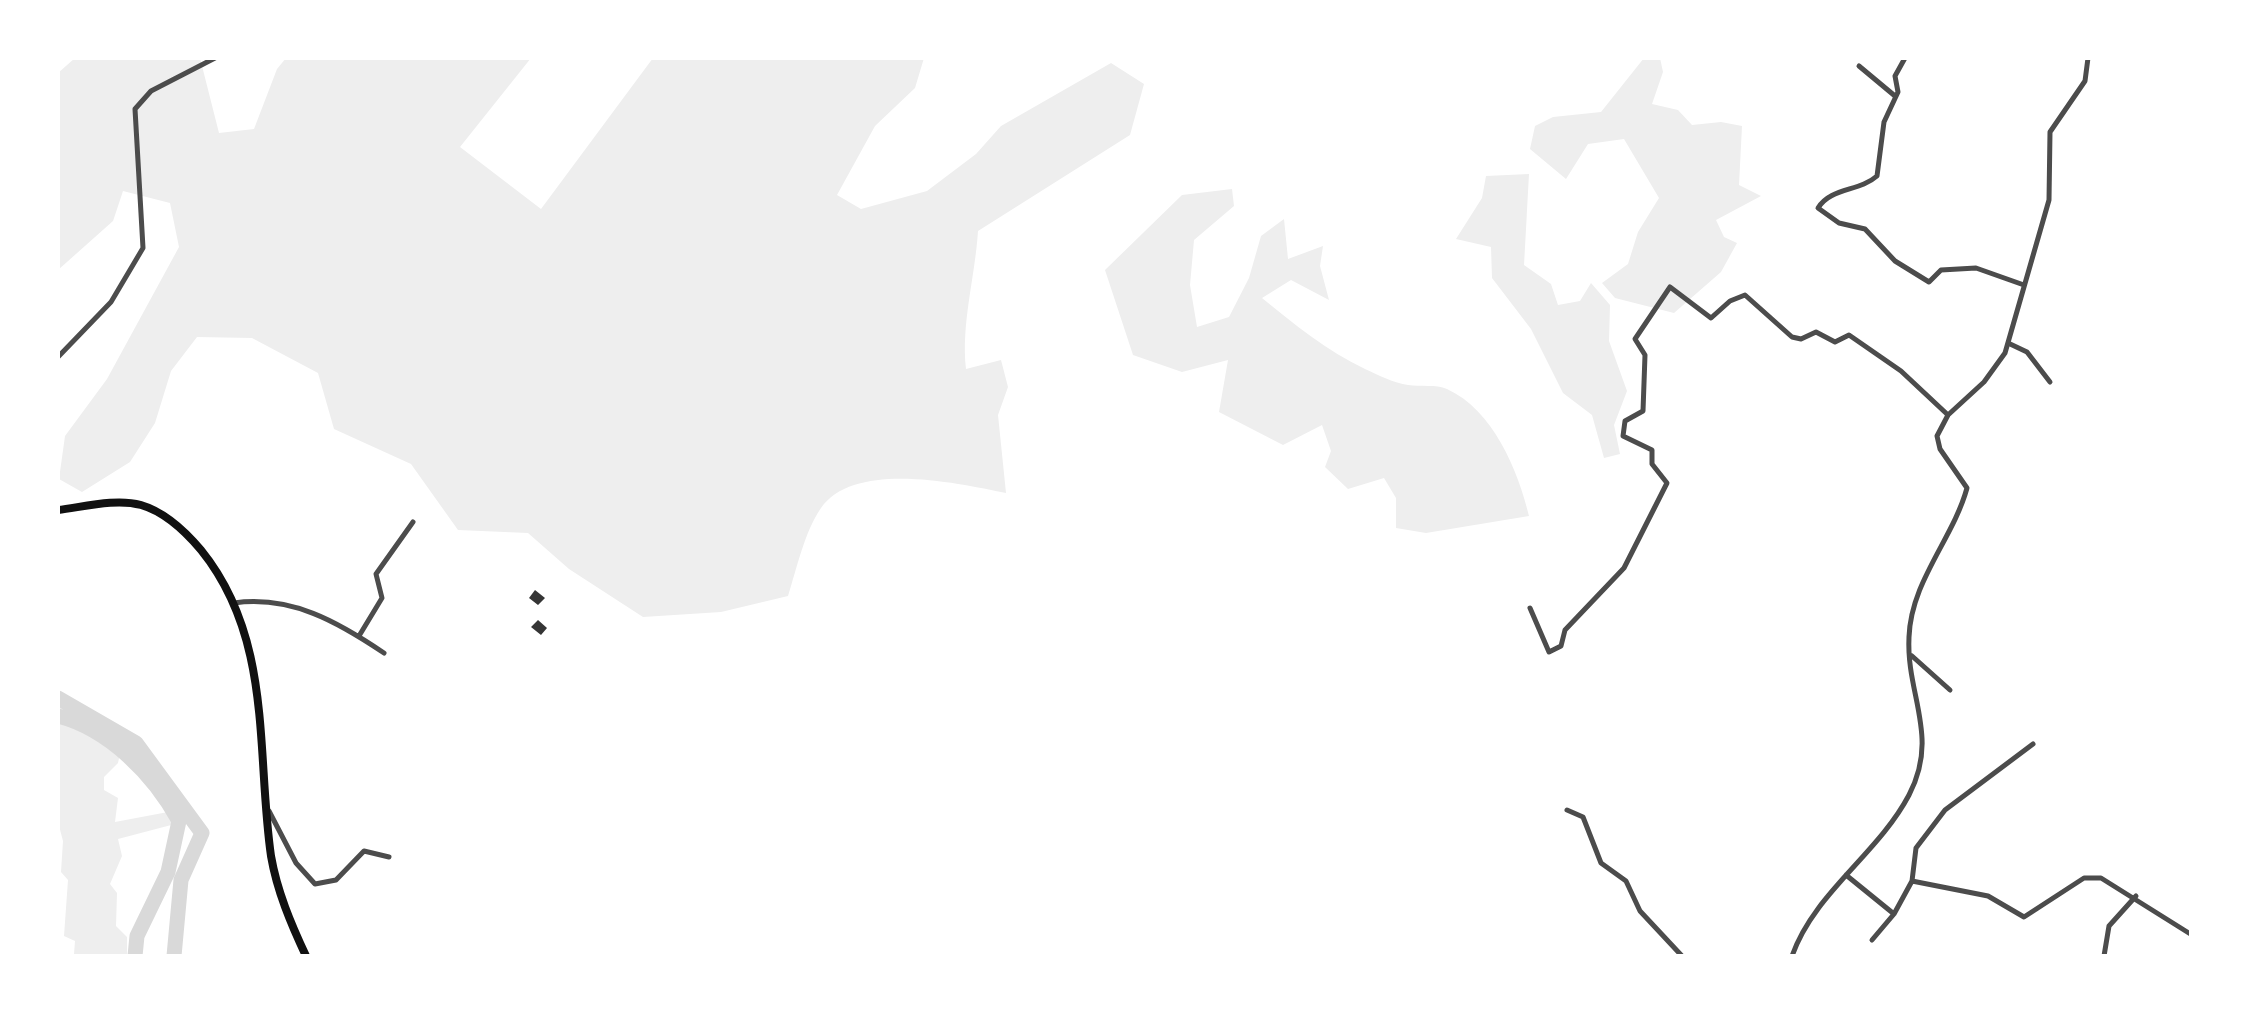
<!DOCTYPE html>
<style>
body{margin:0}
#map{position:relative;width:2249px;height:1014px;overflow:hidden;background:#fff;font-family:Figtree,sans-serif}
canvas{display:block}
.frame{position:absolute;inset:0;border:60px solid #fff;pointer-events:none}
</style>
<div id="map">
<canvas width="2249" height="1014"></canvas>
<div class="frame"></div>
</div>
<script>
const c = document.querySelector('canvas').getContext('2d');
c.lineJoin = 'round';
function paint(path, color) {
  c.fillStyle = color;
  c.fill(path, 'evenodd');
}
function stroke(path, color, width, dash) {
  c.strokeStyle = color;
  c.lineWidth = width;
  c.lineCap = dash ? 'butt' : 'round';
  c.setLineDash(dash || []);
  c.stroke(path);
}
const green = new Path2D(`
 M75 58H200L219 133 254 129 277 69 286 58H531L460 147 541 209 653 58H924L915 88 875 126 837 195 861 209 927 191 976 154 1001 126 1111 63 1144 84 1130 135 978 231C975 278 961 323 966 369L1001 360 1008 387 998 415 1006 493C958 483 854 460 821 508 804 533 797 568 788 596L721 612 643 617 569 569 528 533 458 530 411 464 334 429 318 373 252 338 197 337 171 371 155 423 130 462 82 492 59 479 65 436 107 379 179 247 170 203 123 191 113 221 58 270V73Z
 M1644 58H1660L1663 72 1652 104 1678 110 1692 125 1721 122 1742 126 1739 185 1761 196 1716 220 1724 237 1737 243 1721 272 1674 313 1615 298 1602 283 1628 264 1638 232 1659 198 1624 139 1588 144 1566 179 1530 149 1535 126 1553 117 1601 112Z
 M1529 174 1524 265 1551 284 1558 305 1580 301 1591 283 1610 305 1609 341 1627 391 1614 425 1620 454 1604 458 1592 415 1563 393 1531 329 1492 278 1491 247 1456 239 1482 198 1486 176Z
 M1232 189 1234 206 1194 240 1190 285 1197 327 1229 317 1249 278 1261 236 1284 219 1288 259 1323 246 1320 266 1329 300 1291 280 1262 298C1294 324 1327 351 1365 369 1378 375 1394 383 1408 385 1420 387 1436 384 1447 389 1493 410 1518 470 1529 516L1426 533 1396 528V498L1384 478 1348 489 1325 467 1331 451 1322 425 1283 445 1219 412 1228 360 1182 372 1133 355 1105 270 1182 195Z
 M58 704 122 744 118 763 104 777V790L118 798 115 822 168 812 175 824 118 839 122 856 110 884 117 893 116 926 127 937V956H68L74 954 75 941 64 936 68 880 61 872 63 841 58 822Z`);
const river = new Path2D(`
 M58 698 136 743 202 833 181 880 174 956
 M58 716C109 729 154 775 179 821L168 872 137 936 135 956`);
const building = new Path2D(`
 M535 590 545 598 538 605 529 598Z
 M538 620 547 628 541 635 531 627Z`);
const minor = new Path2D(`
 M1905 58 1895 76 1898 92 1884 122 1877 176C1859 192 1831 187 1818 208L1839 223 1865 229 1895 261 1929 282 1941 270 1976 268 2024 285
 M1859 66 1895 96
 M2008 343 2027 352 2050 382
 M58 357 111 302 143 248 135 109 151 91 215 58
 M234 603C291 595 338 622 384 653
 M1530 608 1549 652 1561 646 1565 630 1624 568 1667 483 1652 464V450L1623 436 1625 421 1643 411 1645 355 1635 339 1670 287 1711 318 1730 301 1745 295 1792 337 1801 339 1816 332 1835 342 1849 335 1901 371 1948 415
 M359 636 382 598 376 574 413 522
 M1912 656 1950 690
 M1567 810 1583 817 1601 863 1626 881 1640 911 1682 956
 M269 811 296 863 315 884 336 880 364 851 389 857
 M1846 875 1894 914 1912 881 1988 896 2024 917 2084 878H2101L2192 935
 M1912 881 1916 848 1945 810 2033 744
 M1872 940 1894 914
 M1792 956C1814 893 1878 854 1909 795 1940 736 1906 695 1909 637 1911 581 1953 539 1967 488L1940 449 1937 436 1948 415 1984 382 2005 353 2049 200 2050 132 2085 81 2088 58
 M2104 956 2109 926 2136 896`);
const primary = new Path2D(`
 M58 510C83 507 116 498 141 505 165 512 185 531 201 550 273 639 256 751 271 856 277 891 291 924 306 956`);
paint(green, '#eee');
stroke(river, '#d9d9d9', 15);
paint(building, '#353535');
stroke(minor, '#4c4c4c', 5);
stroke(primary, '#111', 8);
</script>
